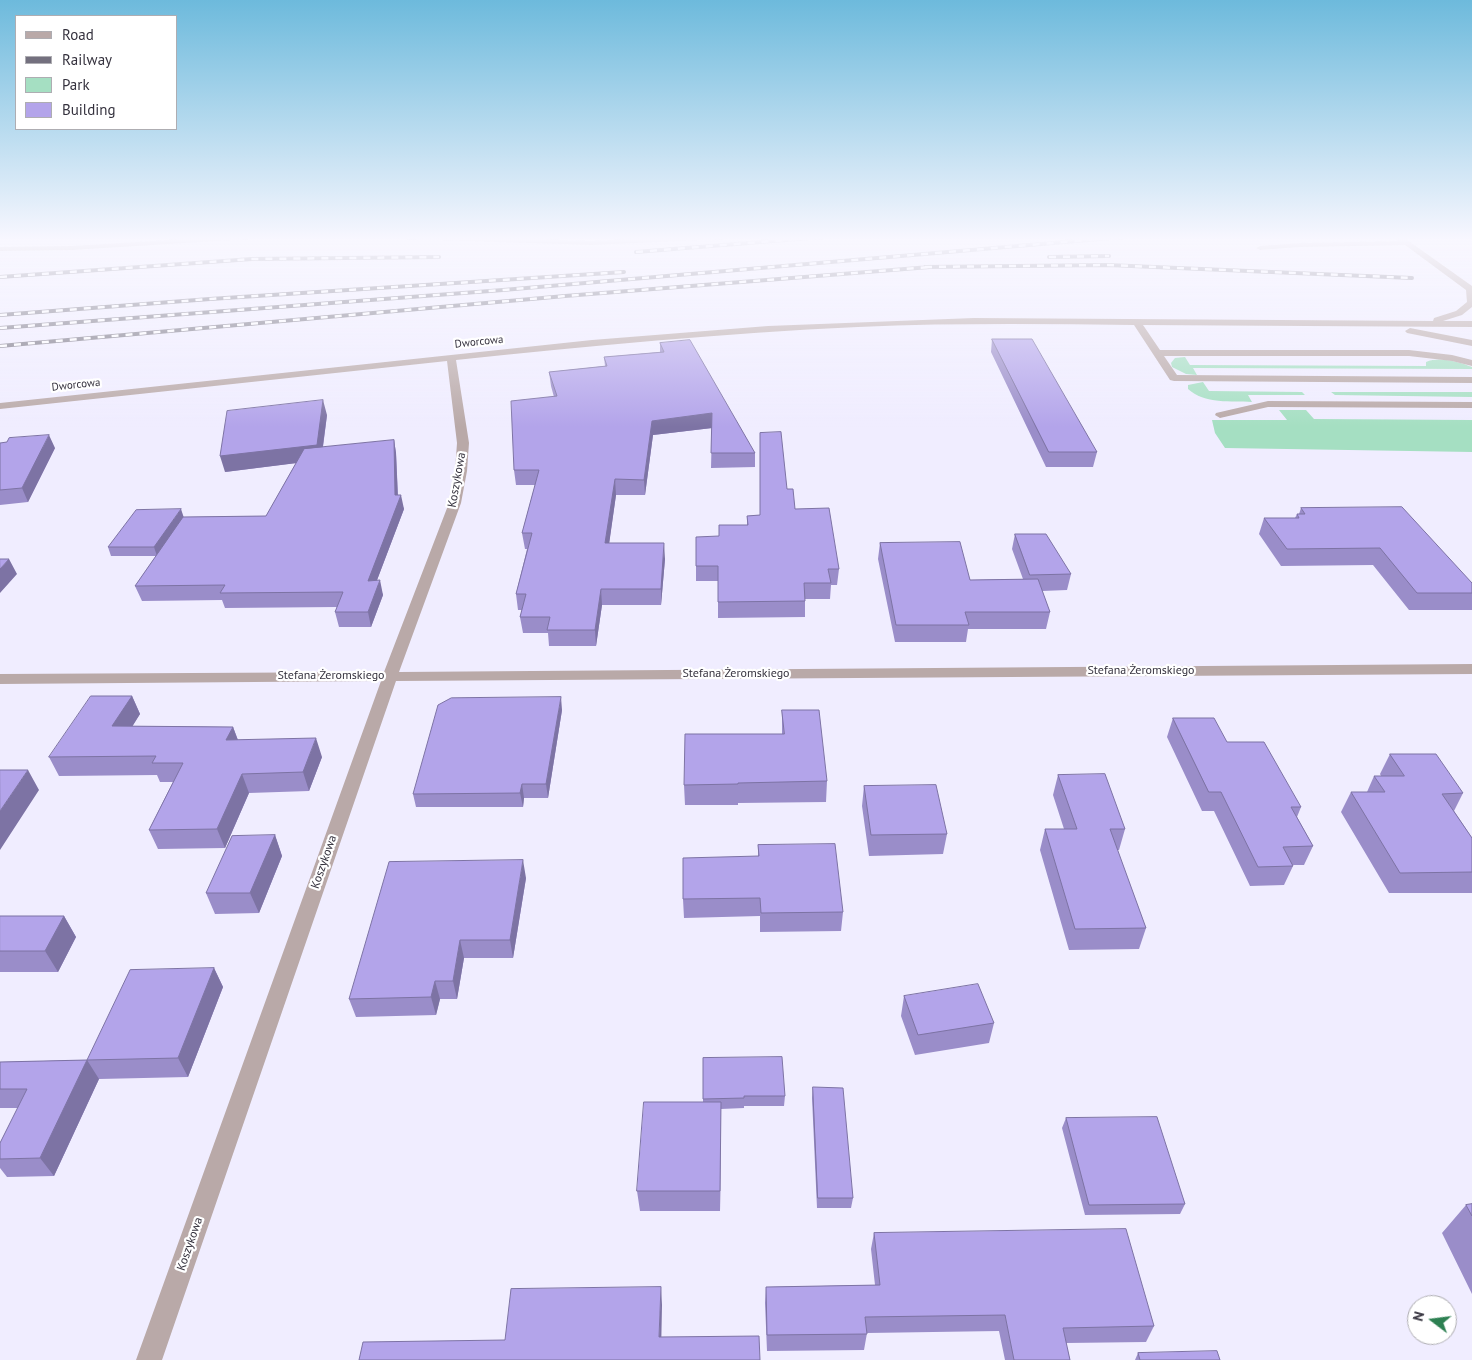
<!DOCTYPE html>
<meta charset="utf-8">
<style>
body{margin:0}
#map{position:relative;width:1472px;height:1360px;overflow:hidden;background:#f0edff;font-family:"PT Sans",sans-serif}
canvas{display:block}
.legend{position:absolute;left:15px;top:15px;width:162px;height:115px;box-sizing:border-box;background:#fff;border:1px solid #aeadb2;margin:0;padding:6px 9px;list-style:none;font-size:15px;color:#35323e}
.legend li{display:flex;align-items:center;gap:10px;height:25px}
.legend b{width:25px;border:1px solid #aeadb2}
.north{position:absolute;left:1407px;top:1295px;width:50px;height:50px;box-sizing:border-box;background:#fff;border:1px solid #aeadb2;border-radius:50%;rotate:285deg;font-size:14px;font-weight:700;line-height:20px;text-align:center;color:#35323e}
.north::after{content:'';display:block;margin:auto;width:18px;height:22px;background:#2d8052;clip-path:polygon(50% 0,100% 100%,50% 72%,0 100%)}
</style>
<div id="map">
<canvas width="1472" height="1360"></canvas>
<ul class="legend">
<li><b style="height:6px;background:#b9a9a8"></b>Road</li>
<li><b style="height:6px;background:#73707e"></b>Railway</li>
<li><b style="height:14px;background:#a5dfc2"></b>Park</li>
<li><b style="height:14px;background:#b3a4ea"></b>Building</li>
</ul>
<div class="north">N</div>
</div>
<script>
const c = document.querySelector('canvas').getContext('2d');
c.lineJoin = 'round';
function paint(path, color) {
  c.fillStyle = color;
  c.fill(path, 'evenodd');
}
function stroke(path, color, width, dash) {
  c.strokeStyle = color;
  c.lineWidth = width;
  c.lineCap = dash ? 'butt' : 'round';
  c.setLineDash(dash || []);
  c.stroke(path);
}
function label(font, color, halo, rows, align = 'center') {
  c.font = font + ' "PT Sans",sans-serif';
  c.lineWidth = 4.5;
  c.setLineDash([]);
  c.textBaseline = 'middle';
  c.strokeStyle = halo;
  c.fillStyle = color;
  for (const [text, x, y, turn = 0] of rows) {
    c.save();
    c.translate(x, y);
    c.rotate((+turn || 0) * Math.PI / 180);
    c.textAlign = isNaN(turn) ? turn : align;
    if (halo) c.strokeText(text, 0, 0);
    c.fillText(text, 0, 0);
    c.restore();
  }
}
const green = new Path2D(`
 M1185 357 1190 365 1426 366V362C1440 356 1459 362 1472 367V369L1193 368 1197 375 1186 374 1172 367 1171 363 1175 358Z
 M1203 382 1209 391 1302 392 1305 395H1248L1252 402C1232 401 1204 404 1188 389V385Z
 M1331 392H1472V397L1335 395Z
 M1279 410H1306L1314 419 1472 420V452L1225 448 1215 433 1212 420H1287Z`);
const minor = new Path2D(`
 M217 237H253L249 239 72 250 0 251V247L72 246Z
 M402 237H467L591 241 680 237H728L724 239 591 245 406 239Z
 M1394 237H1403L1472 286V307L1462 315 1443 321H1472V327L1143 325 1160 350H1409L1452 355 1472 360V366L1452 361 1409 356H1164L1177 375 1472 377V383L1174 381 1170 380 1134 325C1042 324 950 323 858 327 724 333 590 346 456 360L469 443 467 471 461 503 399 672 1472 664V674L396 681 162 1360H136L381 681 0 684V674L384 672 449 503 455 471 457 443 447 361 0 409V403L592 340 768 326 974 318 1433 321 1434 318 1456 311 1467 302 1466 290 1405 245 1300 247 1260 250 1256 248 1260 246 1300 243 1398 241Z
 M1410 328 1472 340V346L1407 333 1405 331Z
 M1268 401 1472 402V408L1268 407 1220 418 1215 415 1216 413Z`);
const rail = new Path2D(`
 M636 252 823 237
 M1049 257 1109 256
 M925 267 1108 265 1412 278
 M0 277 252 259 439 257
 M0 315 210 299 624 272
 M0 328 503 290 1123 237
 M0 346 565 296 930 267`);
const wall = new Path2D(`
 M992 339 1097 452 1093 467H1046L991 352Z
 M660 343 755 453V467L711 468 712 428 653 435 645 495H616L609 543 665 559 661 605H602L596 646H549L548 633H523L520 617 522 610H518L516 594 527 549H525L522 533 535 485H516L514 470 554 397 551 386 549 372 605 366 604 357 660 352Z
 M327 415 323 447 394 440 396 453 398 495 404 509 377 580 383 595 371 627H339L335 612 337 607 225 608 222 600 142 601 135 586 156 556H111L108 547 183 517 266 516 296 463 225 472Z
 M0 443 55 448 28 502 0 505Z
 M787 489 795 509 839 569 837 585H831L830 599H805V617L718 618V581H696V566L719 536 747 525V516L760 515Z
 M1301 508 1472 583V610H1409L1373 565 1281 566 1259 534 1264 518H1295L1297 514H1299Z
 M1015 534 1071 574 1067 590 1042 591 1050 612 1046 629H968L966 642H895L878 559 880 543 970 580 1023 579 1012 549Z
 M132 696 140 714 132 726 233 727 238 740 322 757 309 791 249 793 225 848 158 849 149 830 173 782H160L157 775 59 776 49 757Z
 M562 710 548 798H524L523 807H416L413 794Z
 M782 710 827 781 826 802 738 803V805H685L684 785 782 734Z
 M1173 718 1227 742 1301 807 1297 817 1313 846 1304 865H1292L1293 866 1284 885 1250 886 1214 811H1202L1167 737Z
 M1390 754 1463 793 1454 811 1472 838V893H1389L1341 812 1351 792H1367L1374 776H1381L1380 774Z
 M1058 775 1125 829 1119 850H1117L1146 928 1139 949 1069 950 1040 850 1045 829H1064L1053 795Z
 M864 786 947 834 943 854 869 856 862 806Z
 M275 835 282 856 259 913 215 914 206 893Z
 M758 845 843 912 841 931 760 932V916L684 918 683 899 758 856Z
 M526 878 513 958H464L457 999H440L436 1015 356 1017 349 999Z
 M0 916H64L76 937 58 972H0Z
 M214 968 223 987 188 1077 99 1079 54 1176 7 1177 0 1168V1143L18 1108H0V1062L87 1060Z
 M904 996 994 1023 989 1043 915 1055 901 1016Z
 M703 1058 785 1096 784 1106H744V1108L721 1109 720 1211H640L637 1191 703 1102Z
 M813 1087 853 1198 851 1208H817L812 1098Z
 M1066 1118 1185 1204 1180 1214 1085 1215 1062 1128Z
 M1472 1204V1294L1442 1233 1466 1205Z
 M874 1233 1154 1326 1146 1342 1066 1343 1070 1360H1005L999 1331 867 1333 864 1350 767 1351 765 1303 766 1287 875 1285 871 1249Z
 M1138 1353 1220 1360H1135Z`);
const shadedWall = new Path2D(`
 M323 400 327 415 321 460 225 472 220 456Z
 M712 413V428L653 435 645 495 644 480 652 421Z
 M49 435 55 448 28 502 22 488Z
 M394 440 396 453 398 502 401 495 404 509 371 596 368 581 395 495Z
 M615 479 616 495 607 559 605 543Z
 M181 509 184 518 157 556 154 547Z
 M664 543 665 559 661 605V589Z
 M9 559 17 574 0 593V569Z
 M380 580 383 595 371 627 368 612Z
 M601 589 602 605 596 646 595 630Z
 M132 696 140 714 121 745 112 726Z
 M561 697 562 710 548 798 546 784Z
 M233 727 240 746 226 740Z
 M316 738 322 757 309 791 303 772Z
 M28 770 39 790 0 850V811Z
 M242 774 249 793 225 848 217 829Z
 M522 784 524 798 523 807 520 793Z
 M275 835 282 856 259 913 250 893Z
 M523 860 526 878 513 958 510 940Z
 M64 916 76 937 58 972 45 951Z
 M460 940 464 958 457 999 453 981Z
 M214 968 223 987 188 1077 178 1058Z
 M435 981 440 999 436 1015 431 997Z
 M87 1060 99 1079 54 1176 40 1158Z
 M721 1102V1122L720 1211V1191Z
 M661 1287 662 1305 661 1355 659 1337Z`);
const building = new Path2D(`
 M992 339H1032L1097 452H1049Z
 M690 340 755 453H711L712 413 652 421 644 480 615 479 605 543H664L661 589H601L595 630H547L550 617H520L526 594H516L532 533H522L539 470H514L511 401 557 396 549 372 607 366 604 357 664 352 660 343Z
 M323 400 317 445 220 456 227 411Z
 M781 432 787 489H793L795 509 829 508 839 569H828L831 583H804L805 601 718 602V566H696V537L719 536V525H748L747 516 760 515V433Z
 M49 435 22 488 0 490V443L7 442 9 438Z
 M394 440 395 495H401L368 581 380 580 368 612H335L343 592 220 593 225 585 135 586 183 517 266 516 304 449Z
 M1402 507 1472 583V593H1417L1380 548 1287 549 1264 518H1299L1297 514H1305L1301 508Z
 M181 509 154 547H108L136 510Z
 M1015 534H1046L1071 574 1030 575Z
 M960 542 970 580 1038 579 1050 612H965L969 625H896L880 543Z
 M0 559H9L0 569Z
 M91 696H132L112 726 233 727 226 740 316 738 303 772 242 774 217 829 149 830 183 763H152L156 756 49 757Z
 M561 697 546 784H522L520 793 413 794 438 705 451 698Z
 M782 710H819L827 781 738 783V784L684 785 685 734H784Z
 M1173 718H1214L1227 742H1264L1301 807H1291L1313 846 1283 847 1293 866 1258 867 1221 792H1209Z
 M1390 754H1436L1463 793 1442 794 1472 838V872L1400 873 1351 792H1385L1374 776H1404Z
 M0 770H28L0 811Z
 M1105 774 1125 829H1110L1146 928 1075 929 1045 829H1077L1058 775Z
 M936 785 947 834 871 835 864 786Z
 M275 835 250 893H206L232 836Z
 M835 844 843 912 761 913 760 898 683 899V858L759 856 758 845Z
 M523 860 510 940H460L453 981H435L431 997 349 999 389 862Z
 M0 916H64L45 951H0Z
 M214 968 178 1058 87 1060 40 1158 0 1159V1143L27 1089H0V1062L87 1060 130 970Z
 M978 984 994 1023 918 1035 904 996Z
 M782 1057 785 1096H744V1098L703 1099V1058Z
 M813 1087 843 1088 853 1198H818Z
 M644 1102H721L720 1191H637Z
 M1157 1117 1185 1204 1089 1205 1066 1118Z
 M1472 1204V1216L1466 1205Z
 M1126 1229 1154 1326 1063 1328 1070 1360H1014L1005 1315 865 1317 867 1334 767 1335 766 1287 880 1285 874 1233Z
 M661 1287 659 1337 759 1336 760 1360H359L363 1342 505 1340 511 1289Z
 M1217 1351 1220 1360H1140L1138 1353Z`);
const farStreetnames = [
 ["Dworcowa",479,342,-6],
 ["Dworcowa",76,385,-6]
];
const streetNames = [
 ["Koszykowa",457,480,-80],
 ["Stefana Żeromskiego",1141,671],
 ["Stefana Żeromskiego",736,674],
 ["Stefana Żeromskiego",331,676],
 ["Koszykowa",324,862,-71],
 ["Koszykowa",190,1244,-71]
];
paint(green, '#a5dfc2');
paint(minor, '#b9a9a8');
stroke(rail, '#73707e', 4);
stroke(rail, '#fff', 2.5, [7]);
paint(wall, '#9a8dc9');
paint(shadedWall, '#7d73a4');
paint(building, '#b3a4ea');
stroke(building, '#7d73a4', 1);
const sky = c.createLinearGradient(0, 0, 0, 427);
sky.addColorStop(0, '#6dbadc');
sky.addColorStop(0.56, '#f8f7ff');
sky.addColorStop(1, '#f8f7ff00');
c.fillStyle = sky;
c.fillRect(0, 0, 1472, 427);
label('11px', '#35323e', '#fff', farStreetnames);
label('12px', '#35323e', '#fff', streetNames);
</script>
